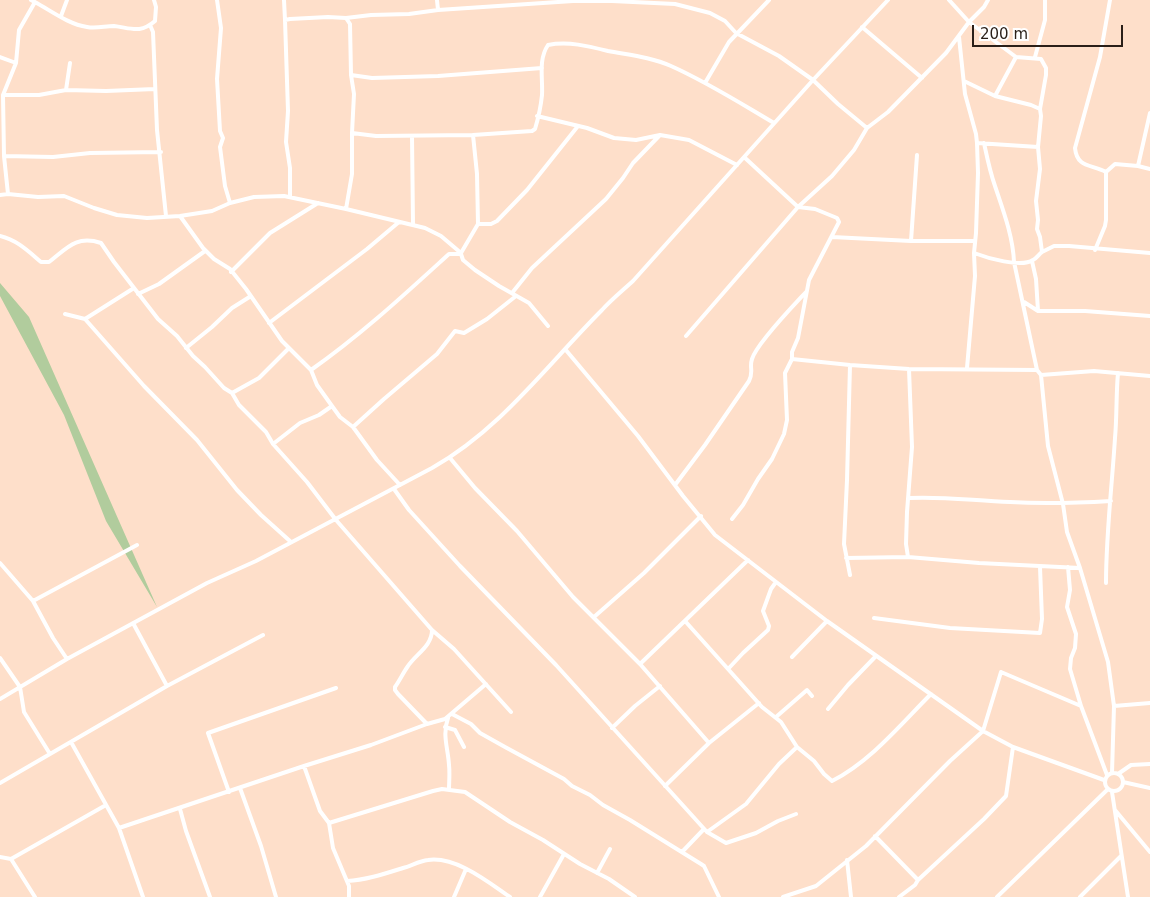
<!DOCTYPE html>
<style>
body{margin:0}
#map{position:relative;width:1150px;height:897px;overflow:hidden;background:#fedfca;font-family:"DejaVu Sans",sans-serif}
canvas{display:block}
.scale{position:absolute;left:972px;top:25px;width:151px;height:22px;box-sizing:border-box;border:2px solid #2a1f18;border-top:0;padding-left:6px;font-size:15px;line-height:18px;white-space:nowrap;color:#2a1f18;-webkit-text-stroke:4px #fff;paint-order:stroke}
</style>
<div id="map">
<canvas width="1150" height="897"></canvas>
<div class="scale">200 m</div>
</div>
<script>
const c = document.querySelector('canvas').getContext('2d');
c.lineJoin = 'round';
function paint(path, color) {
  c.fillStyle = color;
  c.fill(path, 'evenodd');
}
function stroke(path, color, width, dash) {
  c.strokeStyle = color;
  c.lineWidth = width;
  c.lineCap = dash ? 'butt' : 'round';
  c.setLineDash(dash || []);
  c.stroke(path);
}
const green = new Path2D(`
 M0 283 29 317 157 607 106 521 64 415 0 296Z`);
const minor = new Path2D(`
 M31 0C49 9 67 24 87 27 96 29 105 26 114 26 131 28 140 34 155 21L156 7 154 0
 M217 0 221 28 217 79 220 131 223 138 220 147 225 186 230 203
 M284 0 285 20
 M437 0 438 10
 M949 0 969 22 1016 57 1041 59 1046 68V75L1040 109 1041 116 1038 147 1040 169 1036 201 1038 220 1037 229 1040 237 1042 252C1039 254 1037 258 1033 260 1021 268 987 258 974 253L976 233 978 173 977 143 976 134 965 94 959 37
 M61 16 67 0
 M346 18 350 24 351 75 354 94 352 133 376 136 473 135 532 131 535 129C538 119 541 105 542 95 543 78 538 60 548 45 568 41 588 46 608 51 629 55 651 57 671 66 707 82 740 103 774 123
 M150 25 153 32 157 130 166 216
 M862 27 922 78
 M0 57 16 63
 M1035 57 1045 20V0
 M351 75 372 78 438 76 542 68
 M964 81 995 96 1031 105 1040 109
 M705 83 729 42 769 0
 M66 90 70 63
 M3 95H39L66 90 106 91 155 89
 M995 96 1016 57
 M537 116 587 128 614 138 636 140 660 135 689 140 737 165
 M412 136 413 225
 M977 143 1038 147
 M984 143C987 157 990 172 995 186 1003 210 1013 236 1014 262L1037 370 1041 375 1048 446 1063 504 1067 532 1080 568 1108 662 1114 706 1112 773
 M4 156 53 157 90 153 161 152
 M1138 166 1150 113
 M1106 172C1091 164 1077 168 1075 148L1100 57 1110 0
 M8 194 4 156 3 95 16 63 19 30 35 2
 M0 195 8 194 38 197 64 196 94 208 117 215 147 218 180 216 212 211 230 203 254 197 284 196 346 209 425 228 441 236 461 253
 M290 197V168L286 142 288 111 285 20 290 19 328 17 346 18 371 15 409 14 438 10 573 1H612L675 4 710 13 725 21 736 33 779 56 813 80 838 104 867 128
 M346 209 352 174V133
 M180 216 203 248 214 259 230 269 246 289 282 341 311 370 317 385 332 406 340 417 353 427 377 460 400 485
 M478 224H491L497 221 527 190 578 126
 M0 236C17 240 28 251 41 262H49C67 248 76 235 101 243L114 262 158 319 177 336 193 356 205 367 224 388 232 393 239 405 266 432 273 444
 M832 237 911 241H975
 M911 241 917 155
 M1095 250 1105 226 1106 220V172L1115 164 1138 166 1150 169
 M1042 252 1054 246H1069L1150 253
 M461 253 478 224 477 174 473 135
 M1032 261 1036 279 1038 311
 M231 272 270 233 318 203
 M512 293 532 268 606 199 623 178 633 163 660 135
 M138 294 159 284 205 251
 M1024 302 1038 311H1085L1150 316
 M65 314 85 319 134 288
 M85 319 144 386 197 440 237 490 261 515 291 542
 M269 323 367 249 399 222
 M686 336 798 207 832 176 854 150 867 128 888 112 946 53 969 22 984 7 988 0
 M186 348 212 327 232 308 251 296
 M565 349 638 436 683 496 715 535 827 621 983 731 1013 747 1104 780
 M792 359 850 365 909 369 1037 370
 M967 368 975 276 974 253
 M909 369 912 447 907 512 906 544 908 557 979 563 1080 568
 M311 370C361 335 405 294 449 254H461L463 260 475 270 499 286 529 303 548 326
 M1041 375 1094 371 1150 376
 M232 393 259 378 289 348
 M332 406 319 415 300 423 273 444 307 482 336 520 432 630 454 649 511 712
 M353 427 384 399 437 354 455 331 464 333 487 319 516 296
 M450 458 475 488 517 531 573 597 640 664
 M675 485 705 445 749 381C754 371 749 368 752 359 757 343 793 306 806 292
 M394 489 409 510 460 566 556 665 707 832 726 843 756 833 778 821 796 814
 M909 498C942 496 976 501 1010 502 1043 504 1077 503 1111 501
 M732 519 743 505 758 479 772 459 784 434 787 420 785 373 792 359V352L798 338 809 280 839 222 837 218 815 209 798 207 744 157
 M846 558 908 557
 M0 563 33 601 53 638 67 659
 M850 575 844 544 847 480 850 365
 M1106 583C1106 534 1112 486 1115 438 1117 416 1116 394 1118 373
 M33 601 137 545
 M594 617 644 573 701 516
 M874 618 950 628 1040 633 1042 619 1040 567
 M685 621 762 707 781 722 797 747 814 761 824 774 832 781C871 761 900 725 931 694
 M133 623 167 686
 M792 657 827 621
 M0 658 20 687 24 712 50 754 167 686 263 635
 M729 668 743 653 768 630 769 626 763 611 771 589 776 582
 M0 699 67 659 207 583 256 561 432 468C501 429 547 365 602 310 611 300 622 291 633 281L813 80 888 0
 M1081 706 1107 775
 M1114 706 1150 703
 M828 709 848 685 876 656
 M452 714 471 724 480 733 505 747 564 779 572 786 590 795 603 805 630 820 701 864 704 866 719 897
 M776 717 807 690 812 696
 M448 718C442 735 448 748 449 765 450 773 449 782 449 790
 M427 724 398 694 395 690V687C400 680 403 673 408 666 416 654 432 646 432 630
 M445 727 455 730 464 747
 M612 728 635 706 660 686
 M71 742 119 828 143 897
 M709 743 640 664 748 560
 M304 766 320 811 329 823 333 848 349 886V897
 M1105 782a9 9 0 1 1 18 0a9 9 0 1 1-18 0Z
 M1118 774 1131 765 1150 764
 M1123 782 1150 788
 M0 783 50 754
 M665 786 709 743 759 703
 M240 788 261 846 276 897
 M229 792 208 733 336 688
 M1112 792 1128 897
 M180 809 186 831 210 897
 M1115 810 1150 852
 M329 823 433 791 442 789 465 792 510 822 543 840 580 864 609 879 635 897
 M119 828 304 766 371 745 427 724 445 719 486 684
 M707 832 746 804 779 764 797 747
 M875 836 918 880
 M682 852 704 829
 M0 857 11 859
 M847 860 851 897
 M597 873 610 849
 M347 881C366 880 384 874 403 868 411 866 419 861 428 860 456 856 488 882 510 897
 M35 897 11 859 106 805
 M454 897 466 869
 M540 897 564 854
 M783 897 816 886 866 846 950 761 983 731 1001 672 1081 706 1070 669 1071 658 1075 648 1076 634 1067 607 1070 590 1068 567
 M899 897 915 885 918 880 984 819 1006 796 1013 747
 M997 897 1107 790
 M1080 897 1121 856`);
paint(green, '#b1cc9d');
stroke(minor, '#fff', 4);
</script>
